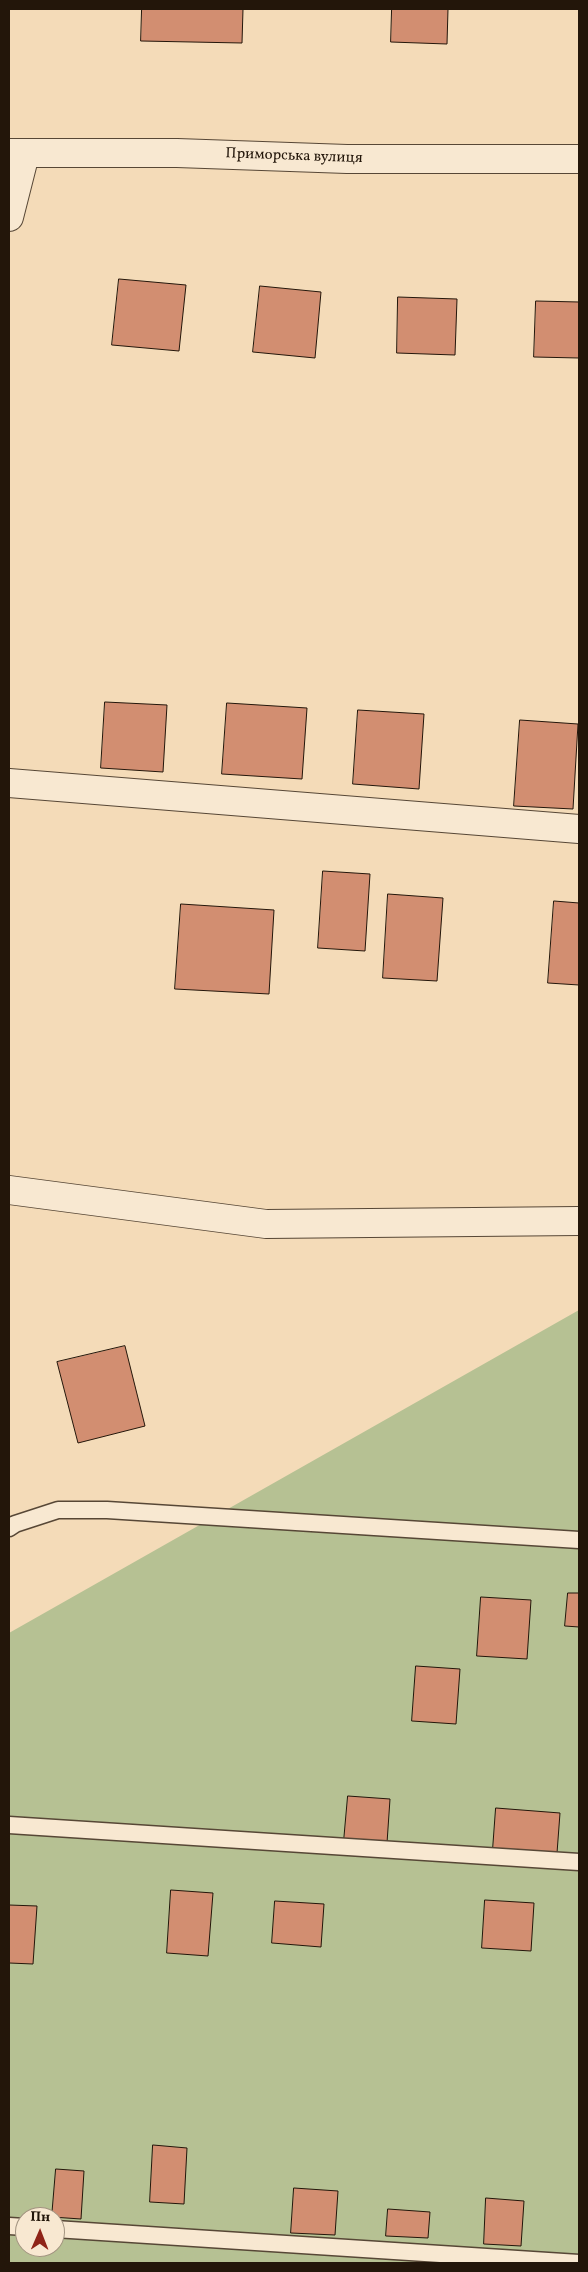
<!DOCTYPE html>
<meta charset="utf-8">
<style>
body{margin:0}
#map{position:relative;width:588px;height:2272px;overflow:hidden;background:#f4dbb8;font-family:Vollkorn,serif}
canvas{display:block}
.frame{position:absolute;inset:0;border:10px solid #23160a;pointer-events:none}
.north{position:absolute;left:15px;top:2207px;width:50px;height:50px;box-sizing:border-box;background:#f8e8d1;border:1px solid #a39481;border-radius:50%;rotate:1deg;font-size:14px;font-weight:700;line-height:20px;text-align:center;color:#23160a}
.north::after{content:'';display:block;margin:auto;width:18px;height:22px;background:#8f2418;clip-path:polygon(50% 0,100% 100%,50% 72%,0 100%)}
</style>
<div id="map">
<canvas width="588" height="2272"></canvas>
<div class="frame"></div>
<div class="north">Пн</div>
</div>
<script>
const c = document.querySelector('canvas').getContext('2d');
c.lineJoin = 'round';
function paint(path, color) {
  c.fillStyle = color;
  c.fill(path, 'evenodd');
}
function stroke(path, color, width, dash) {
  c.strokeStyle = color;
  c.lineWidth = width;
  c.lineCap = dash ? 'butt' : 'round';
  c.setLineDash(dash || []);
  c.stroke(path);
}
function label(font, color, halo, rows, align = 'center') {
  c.font = font + ' Vollkorn,serif';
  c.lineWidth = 5;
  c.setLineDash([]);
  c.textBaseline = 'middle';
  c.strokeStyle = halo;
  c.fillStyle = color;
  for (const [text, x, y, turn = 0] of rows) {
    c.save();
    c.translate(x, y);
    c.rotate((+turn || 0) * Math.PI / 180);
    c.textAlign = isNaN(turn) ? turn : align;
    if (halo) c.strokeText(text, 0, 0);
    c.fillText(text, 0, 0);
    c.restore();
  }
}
const green = new Path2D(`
 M579 1310V2263H9V1633ZM25 2217H55V2247H25Z`);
const building = new Path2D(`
 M142 9H243L242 43 141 41Z
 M392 9H448L447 44 391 42Z
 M119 279 186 285 179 351 112 345Z
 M260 286 321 292 315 358 253 352Z
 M398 297 457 299 455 355 397 353Z
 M536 301 579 302V358L534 357Z
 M105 702 167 705 163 772 101 768Z
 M227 703 307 708 302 779 222 774Z
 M358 710 424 714 419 789 353 784Z
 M520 720 578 724 573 809 514 806Z
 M323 871 370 874 365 951 318 948Z
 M388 894 443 898 437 981 383 978Z
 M554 901 579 903V985L548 983Z
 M181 904 274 910 269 994 175 989Z
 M125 1346 145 1426 78 1443 57 1362Z
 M568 1593H579V1627L565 1626Z
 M481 1597 531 1600 527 1659 477 1656Z
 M416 1666 460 1669 456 1724 412 1721Z
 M348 1796 390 1799 387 1843 344 1841Z
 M496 1808 560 1813 557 1853 493 1849Z
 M171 1890 213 1893 208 1956 167 1953Z
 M485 1900 534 1903 531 1951 482 1948Z
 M275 1901 324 1904 321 1947 272 1943Z
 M9 1905 37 1906 33 1964 9 1963Z
 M153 2145 187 2148 184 2204 150 2202Z
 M56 2169 84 2171 81 2219 52 2217Z
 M294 2188 338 2191 335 2235 291 2233Z
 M486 2198 524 2201 521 2246 484 2244Z
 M388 2209 430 2212 428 2238 386 2236Z`);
const lane = new Path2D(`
 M9 1528 15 1524 58 1510H107L579 1540
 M9 1825 579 1862
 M9 2226 25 2227
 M55 2229 579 2263`);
const street = new Path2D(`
 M9 153H177L347 159H579
 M9 217 25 154
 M9 783 579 829
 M9 1190 266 1224 579 1221`);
const streetNames = [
 ["Приморська вулиця",294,157,2]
];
paint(green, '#b6c193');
paint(building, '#d28e71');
stroke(building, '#23160a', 1);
stroke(lane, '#574736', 19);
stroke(street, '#574736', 30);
stroke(lane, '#f8e8d1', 16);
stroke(street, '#f8e8d1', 28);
label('15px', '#23160a', '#f8e8d1', streetNames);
</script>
